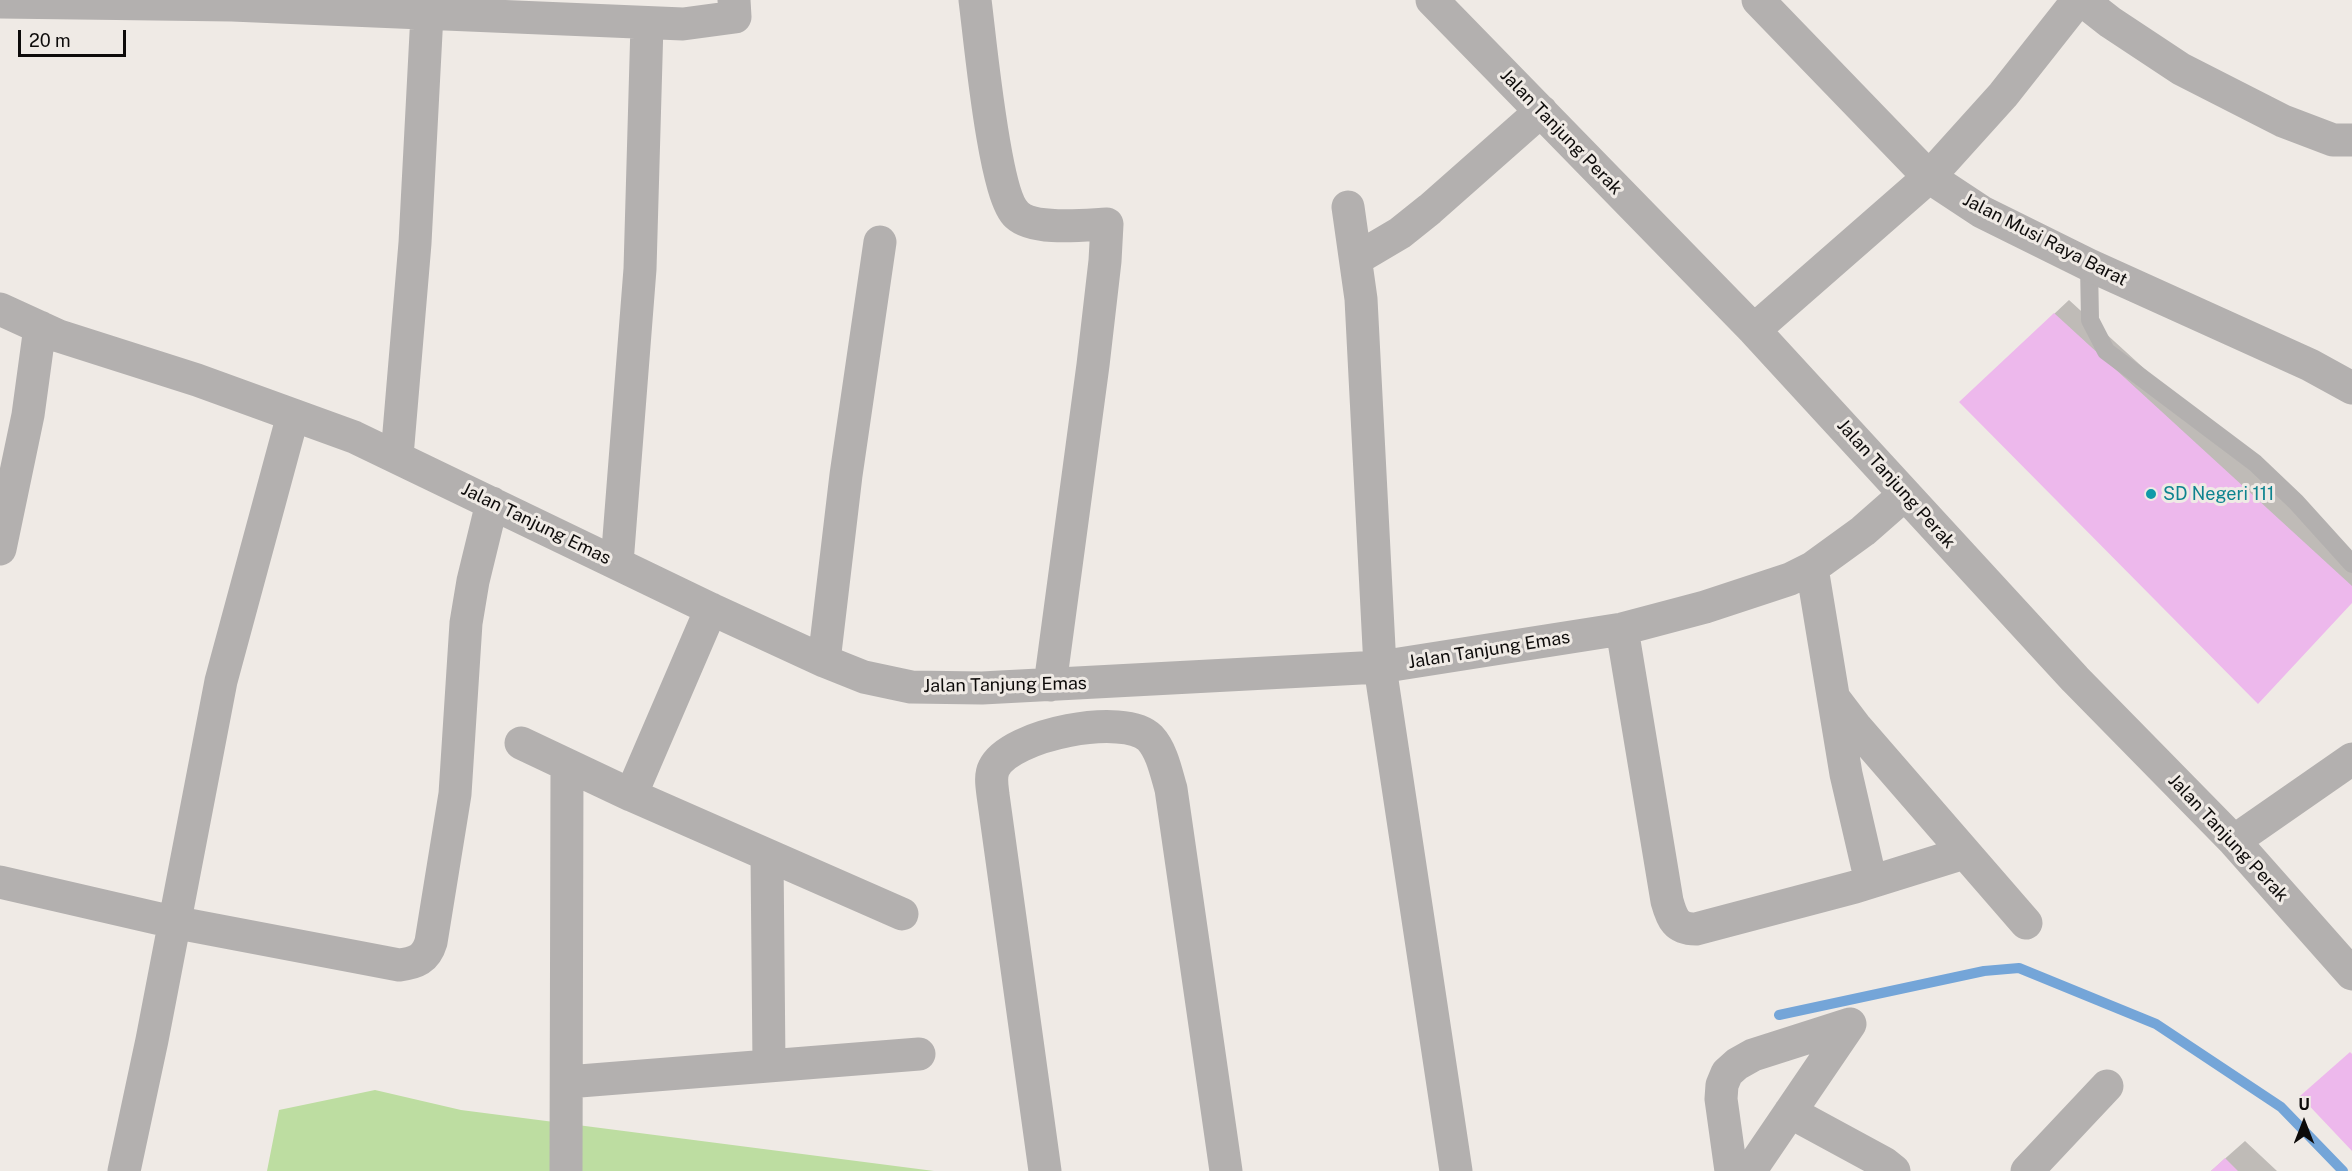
<!DOCTYPE html>
<style>
body{margin:0}
#map{position:relative;width:2352px;height:1171px;overflow:hidden;background:#efeae5;font-family:"Public Sans",sans-serif}
canvas{display:block}
.north{position:absolute;left:2274px;top:1093px;width:60px;height:60px;-webkit-text-stroke:4px #efeae5;paint-order:stroke;rotate:0deg;font-size:16px;font-weight:700;line-height:24px;text-align:center;color:#0d0b0a}
.north::after{content:'';display:block;margin:auto;width:21px;height:27px;background:#0d0b0a;clip-path:polygon(50% 0,100% 100%,50% 72%,0 100%)}
.scale{position:absolute;left:18px;top:30px;width:108px;height:27px;box-sizing:border-box;border:3px solid #0d0b0a;border-top:0;padding-left:8px;font-size:18px;line-height:21px;white-space:nowrap;color:#0d0b0a;-webkit-text-stroke:4px #efeae5;paint-order:stroke}
</style>
<div id="map">
<canvas width="2352" height="1171"></canvas>
<div class="north">U</div>
<div class="scale">20 m</div>
</div>
<script>
const c = document.querySelector('canvas').getContext('2d');
c.lineJoin = 'round';
function paint(path, color) {
  c.fillStyle = color;
  c.fill(path, 'evenodd');
}
function stroke(path, color, width, dash) {
  c.strokeStyle = color;
  c.lineWidth = width;
  c.lineCap = dash ? 'butt' : 'round';
  c.setLineDash(dash || []);
  c.stroke(path);
}
function label(font, color, halo, rows, align = 'center') {
  c.font = font + ' "Public Sans",sans-serif';
  c.lineWidth = 6;
  c.setLineDash([]);
  c.textBaseline = 'middle';
  c.strokeStyle = halo;
  c.fillStyle = color;
  for (const [text, x, y, turn = 0] of rows) {
    c.save();
    c.translate(x, y);
    c.rotate((+turn || 0) * Math.PI / 180);
    c.textAlign = isNaN(turn) ? turn : align;
    if (halo) c.strokeText(text, 0, 0);
    c.fillText(text, 0, 0);
    c.restore();
  }
}
const green = new Path2D(`
 M375 1090 461 1110 934 1171H267L279 1110Z`);
const shadow = new Path2D(`
 M2069 300 2352 558V602L1975 388Z
 M2245 1141 2277 1171H2211Z`);
const stream = new Path2D(`
 M1779 1015 1984 971 2019 968 2156 1024 2281 1107 2343 1171`);
const building = new Path2D(`
 M2054 313 2352 586V603L2258 704 1959 402Z
 M2350 1052 2352 1054V1151L2300 1096Z
 M2225 1158 2238 1171H2211Z`);
const service = new Path2D(`
 M2089 265 2090 320 2106 351 2255 463 2296 502 2352 564`);
const minor = new Path2D(`
 M975 0C980 38 994 195 1017 215 1034 231 1084 225 1107 224L1105 261 1093 365 1050 685
 M1432 0 1754 330 2075 679 2234 841 2352 974
 M1758 0 1929 177 1982 212 2089 265 2310 365 2352 388
 M2082 0 2110 22 2181 69 2283 121 2333 140H2352
 M0 2 232 5 683 24 735 17 734 0
 M1348 207 1361 299 1380 667 1456 1171
 M1356 259 1400 233 1430 209 1541 111
 M0 309 59 336 197 380 354 437 711 609 824 661 864 677 911 687 982 688 1380 667 1622 629 1705 607 1790 579 1812 568 1863 531 1904 495
 M1754 330 1929 177 2003 95 2078 0
 M397 456 415 243 427 14
 M0 549 28 415 40 327
 M617 563 640 269 647 24
 M1812 568 1846 774 1871 882
 M1622 629 1667 901C1672 919 1676 929 1696 929L1855 887 1964 853
 M824 661 846 475 880 242
 M1836 701 1855 726 2026 923
 M521 743 631 795 902 914
 M631 795 711 609
 M2234 841 2352 759
 M767 855 769 1065
 M0 882 173 922 399 965C416 963 426 959 431 942L455 794 466 623 473 581 492 503
 M567 1082 919 1054
 M1790 1112 1884 1163 1894 1171
 M124 1171 152 1040 221 681 293 415
 M566 1171 567 766
 M1045 1171 993 795C992 786 990 776 994 768 1010 734 1125 712 1150 738 1162 751 1166 772 1171 789L1226 1171
 M1731 1171 1721 1099 1722 1085 1727 1073 1737 1064 1753 1055 1850 1024
 M1750 1171 1850 1024
 M2027 1171 2107 1086`);
const markers = [
 [2151,494,6,"#0f9aa8"]
];
const streetNames = [
 ["Jalan Tanjung Perak",1561,132,46],
 ["Jalan Musi Raya Barat",2045,240,27],
 ["Jalan Tanjung Perak",1896,484,48],
 ["Jalan Tanjung Emas",536,524,26],
 ["Jalan Tanjung Emas",1489,650,-9],
 ["Jalan Tanjung Emas",1005,685,-1],
 ["Jalan Tanjung Perak",2228,838,47]
];
const cultureNames = [
 ["SD Negeri 111",2163,494]
];
paint(green, '#bddda1');
paint(shadow, '#0003');
stroke(stream, '#74a5d8', 10);
paint(building, '#edb8ec');
stroke(service, '#b3b0af', 18);
stroke(minor, '#b3b0af', 33);
for (const [x, y, r, color] of markers) {
  const dot = new Path2D();
  dot.arc(x, y, r, 0, 2 * Math.PI);
  c.fillStyle = color;
  c.fill(dot);
  stroke(dot, '#efeae5', 2);
}
label('18px', '#0d0b0a', '#efeae5', streetNames);
label('18px', '#0d838f', '#efeae5', cultureNames, 'left');
</script>
